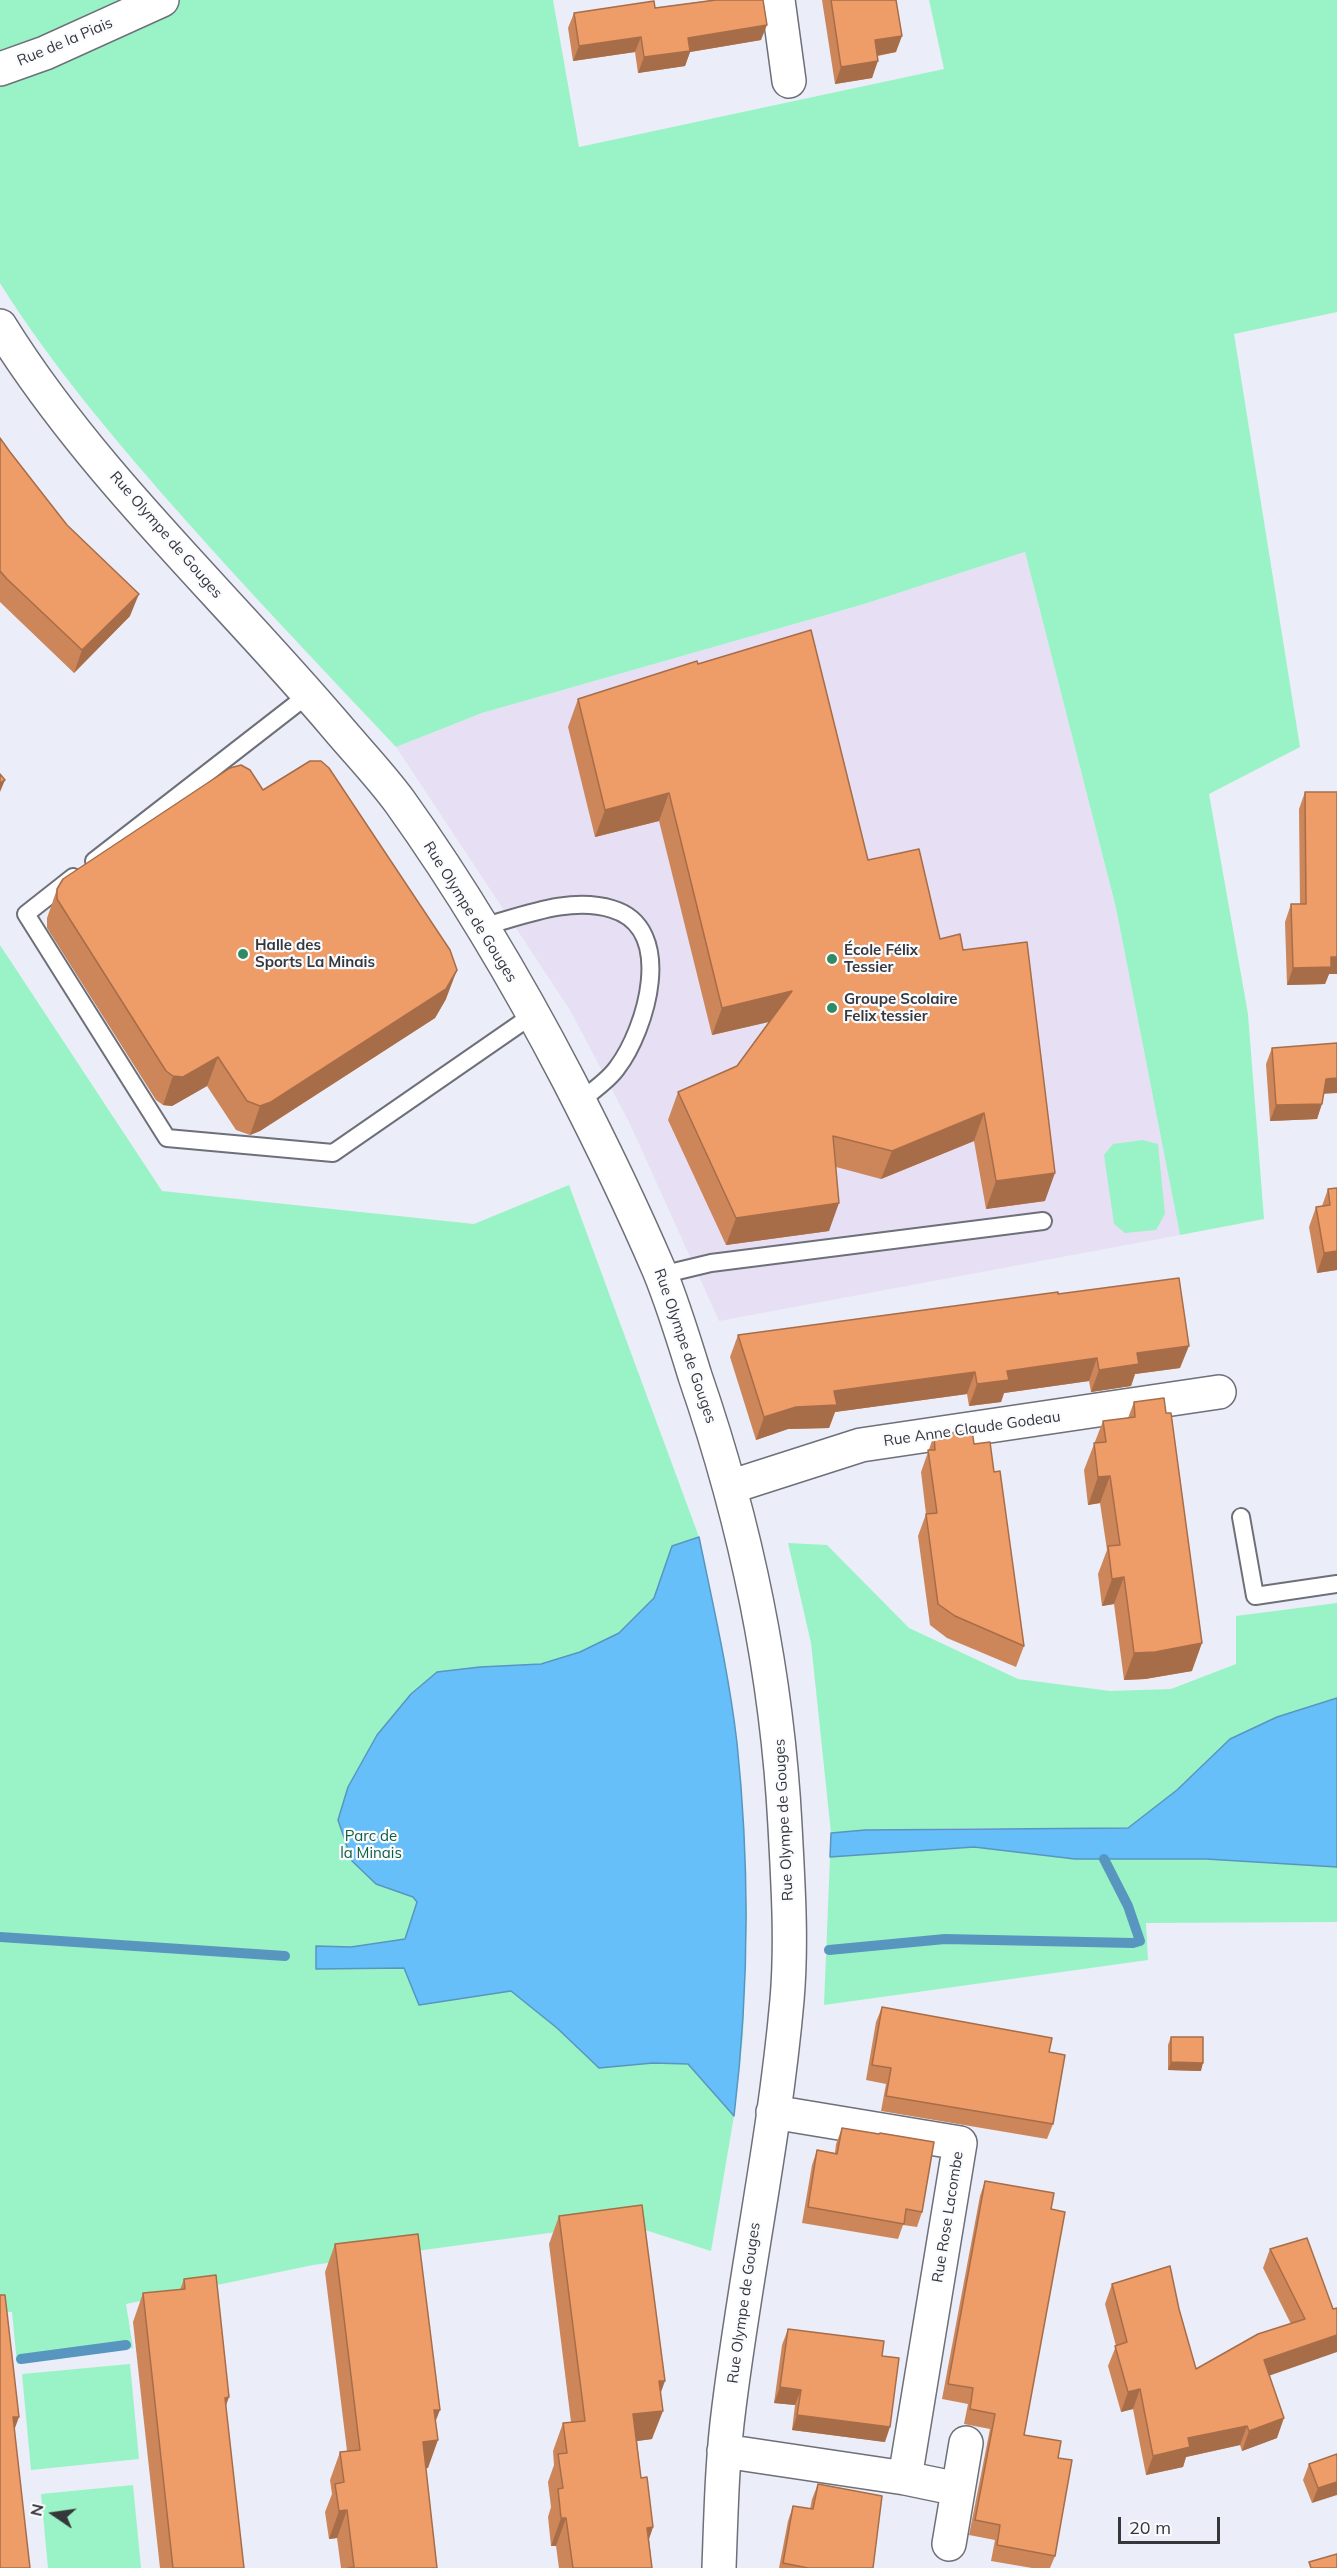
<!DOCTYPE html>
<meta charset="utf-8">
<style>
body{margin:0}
#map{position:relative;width:1337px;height:2568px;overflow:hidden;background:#ebedf8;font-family:Mulish,sans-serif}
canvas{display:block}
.north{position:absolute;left:24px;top:2484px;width:60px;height:60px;-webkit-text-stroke:4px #fafbff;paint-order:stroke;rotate:283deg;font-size:16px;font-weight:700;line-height:24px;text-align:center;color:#36373b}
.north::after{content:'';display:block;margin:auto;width:21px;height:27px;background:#36373b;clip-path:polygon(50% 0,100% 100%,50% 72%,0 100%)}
.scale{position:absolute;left:1118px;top:2517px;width:102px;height:27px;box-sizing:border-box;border:3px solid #36373b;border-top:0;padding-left:8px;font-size:18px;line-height:21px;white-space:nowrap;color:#36373b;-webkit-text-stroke:4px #fafbff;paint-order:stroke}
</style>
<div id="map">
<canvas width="1337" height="2568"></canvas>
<div class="north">N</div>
<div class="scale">20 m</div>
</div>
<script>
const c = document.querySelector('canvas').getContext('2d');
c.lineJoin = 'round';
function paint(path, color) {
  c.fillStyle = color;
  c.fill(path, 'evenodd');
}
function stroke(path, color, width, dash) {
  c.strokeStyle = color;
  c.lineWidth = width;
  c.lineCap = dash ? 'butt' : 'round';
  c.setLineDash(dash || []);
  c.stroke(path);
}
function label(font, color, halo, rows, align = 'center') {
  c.font = font + ' Mulish,sans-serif';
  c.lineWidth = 4.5;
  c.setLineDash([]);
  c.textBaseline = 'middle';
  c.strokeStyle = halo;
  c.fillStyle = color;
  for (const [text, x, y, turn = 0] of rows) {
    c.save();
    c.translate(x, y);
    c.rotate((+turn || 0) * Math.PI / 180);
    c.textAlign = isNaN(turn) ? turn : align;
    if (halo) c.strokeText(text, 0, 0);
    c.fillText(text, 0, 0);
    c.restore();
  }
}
const education = new Path2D(`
 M1025 552 1116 908 1180 1235 719 1321 630 1124 570 1010 396 747 482 713 861 605Z`);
const green = new Path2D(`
 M0 0H553L579 147 944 69 929 0H1337V312L1234 334 1300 747 1209 794 1248 1014 1264 1219 1180 1235 1116 908 1025 552 861 605 482 713 396 747C321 667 245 588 173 506 111 435 50 363 0 283Z
 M0 945 162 1191 474 1224 569 1185 699 1537 723 1652 737 1743 747 1910 743 2037 734 2116 711 2251 623 2223 313 2265 126 2304 133 2348 17 2364 12 2312H0Z
 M1143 1140 1158 1144 1165 1214 1156 1230 1125 1233 1114 1224 1104 1155 1113 1144Z
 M788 1543 827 1545 909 1628 1018 1679 1110 1691 1171 1689 1236 1664V1616L1337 1603V1698L1277 1717 1128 1828H974L865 1830 831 1833 811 1643Z
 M974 1847 1075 1859H1206L1337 1867V1922L1146 1923 1148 1960 824 2005 830 1857Z
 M130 2364 139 2459 31 2470 22 2374Z
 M133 2485 141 2568H48L41 2494Z`);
const water = new Path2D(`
 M699 1537C713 1605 729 1674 737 1743 750 1867 749 1992 734 2116L688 2064 653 2063 599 2068 557 2028 511 1991 419 2005 404 1968 316 1969V1946L351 1947 405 1939 417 1902 413 1897 376 1884 352 1861 338 1820 348 1787 377 1735 411 1694 437 1672 480 1667 541 1664 580 1652 619 1633 654 1598 672 1546Z
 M1337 1698V1867L1206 1859H1075L974 1847 830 1857 831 1833 865 1830 1128 1828 1177 1790 1230 1739 1277 1717Z`);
const stream = new Path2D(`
 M0 1937 285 1956
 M829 1950 945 1939 1133 1943 1140 1941 1128 1906 1104 1859
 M21 2359 126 2345`);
const service = new Path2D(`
 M94 861 309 694
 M73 877 26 914 167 1138 333 1153 534 1014
 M482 927C523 916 570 896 612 909 677 928 646 1030 617 1068 608 1081 592 1091 579 1102
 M661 1275 711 1263 1043 1221
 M1241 1517 1255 1596 1337 1584`);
const minor = new Path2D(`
 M778 0 789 81
 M0 69 45 53 162 0
 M0 326C92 474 224 594 336 726 357 751 381 776 400 802 463 890 518 983 568 1079 600 1141 631 1205 659 1270 673 1304 684 1340 695 1376 745 1521 777 1672 785 1826 788 1883 792 1942 787 2000 775 2136 746 2271 729 2407 722 2460 721 2514 719 2568
 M730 1487 861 1445 1219 1392
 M724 2451 905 2478 960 2143 773 2112
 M905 2478 958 2489
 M949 2544 966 2443`);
const wall = new Path2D(`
 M712 0H763L761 40 690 52 685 66 638 73 635 52 573 61 568 28 574 13 655 8Z
 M822 0H896V52L878 56 872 78 835 84Z
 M0 438 10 452 130 616 74 673 0 602Z
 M698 664 868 860 940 939 963 950 1045 1201 986 1209 974 1141 881 1179 836 1167 829 1231 726 1245 668 1120 678 1092 737 1066 769 1022 712 1035 659 821 595 837 568 727 578 699Z
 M263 790 446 999 435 1018 260 1131 250 1135 236 1130 207 1086 172 1106 163 1105 156 1100 47 928V918L57 889Z
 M1305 792H1337V974H1329L1325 984 1287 985 1285 922 1291 904H1300L1299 809Z
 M1272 1048 1324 1094 1317 1119 1270 1121 1266 1064Z
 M1337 1188V1270L1317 1273 1309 1227 1316 1207 1322 1206 1328 1189Z
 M1058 1294 1180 1368 1135 1374 1131 1386 1091 1392 1089 1381 1004 1393 1001 1402 969 1406 967 1394 835 1412 829 1428 788 1429 756 1440 730 1357 738 1335Z
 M1134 1402 1192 1671 1145 1679 1124 1680 1114 1604 1102 1606 1098 1574 1107 1550 1100 1503 1088 1505 1084 1470 1103 1421 1128 1418Z
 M934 1435 974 1444 994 1472 1024 1646 1016 1667 947 1638 930 1625 918 1536 926 1514 921 1472Z
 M882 2007 1049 2052 1053 2124 1047 2139 881 2111 886 2084 866 2080 876 2022Z
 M1171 2037 1201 2071 1168 2070V2045Z
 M842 2128 922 2212 917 2227 903 2225 898 2239 802 2223 812 2165 817 2150 835 2153 836 2144Z
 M985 2181 1051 2209 1024 2435 1058 2458 1055 2556 1050 2568H1032L991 2561 995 2540 969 2535 990 2429 964 2424 968 2404 942 2399 980 2196Z
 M559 2216 660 2393 652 2439 637 2441 641 2478 653 2527 649 2539 652 2568H559L556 2546H551L548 2517 551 2507 548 2482 554 2465 553 2451 563 2423 571 2422 549 2244Z
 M335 2244 436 2421 428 2468H426L437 2568H341L337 2538 329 2539 325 2512 332 2494 330 2480 340 2452 347 2451 325 2272Z
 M1270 2249 1333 2309 1269 2375 1277 2438 1242 2451 1240 2445 1186 2457 1183 2467 1146 2475 1133 2409 1121 2412 1108 2366 1116 2346 1105 2304 1112 2284 1179 2309 1196 2369 1291 2324 1263 2268Z
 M184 2279 226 2407 244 2568H160L133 2322 143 2293 180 2290Z
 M788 2329 882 2356 885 2442 792 2430 795 2405 774 2403 782 2345Z
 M1337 2454 1312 2503 1303 2480 1309 2464Z
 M818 2484 873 2568H779L788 2521 793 2506 810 2509 812 2499Z`);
const shadedWall = new Path2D(`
 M767 25 761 40 690 52 685 66 638 73 644 57 688 38Z
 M902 36 896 52 869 57 875 40Z
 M641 37 635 52 573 61 579 46Z
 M878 61 872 78 835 84 841 67Z
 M139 594 130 616 74 673 82 650Z
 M5 780 0 792V783Z
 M669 793 659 821 595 837 605 810Z
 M1331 957H1337V974H1329L1325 984 1287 985 1293 968Z
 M457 970 446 999 435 1018 260 1131 250 1135 260 1106Z
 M792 991 781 1019 712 1035 722 1008Z
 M218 1057 207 1086 172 1106 163 1105 173 1076Z
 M1337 1078V1093L1321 1094 1326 1079Z
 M1322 1104 1317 1119 1270 1121 1276 1105Z
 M984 1113 974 1141 881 1179 892 1151Z
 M1055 1173 1045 1201 986 1209 996 1181Z
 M839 1203 829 1231 726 1245 736 1218Z
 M1337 1251V1270L1317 1273 1324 1253Z
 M1189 1346 1180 1368 1135 1374 1131 1386 1091 1392 1099 1370 1137 1353Z
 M1097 1358 1089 1381 1004 1393 1001 1402 969 1406 977 1384 1007 1371Z
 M975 1372 967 1394 835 1412 829 1428 788 1429 756 1440 764 1417 834 1391Z
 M1110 1476 1100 1503 1088 1505 1098 1477Z
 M1124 1577 1114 1604 1102 1606 1112 1579Z
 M1202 1643 1192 1671 1145 1679 1124 1680 1134 1653Z
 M1171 2062 1203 2063 1201 2071 1168 2070Z
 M1337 2335V2352L1257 2380 1264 2360Z
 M659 2381H665L655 2409Z
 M780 2387 801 2390 795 2405 774 2403Z
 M1140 2389 1133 2409 1121 2412 1128 2392Z
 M229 2397 219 2426 225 2398Z
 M434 2410H440L429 2438Z
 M663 2411 652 2439 623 2443 633 2414Z
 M797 2415 890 2427 885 2442 792 2430Z
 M13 2417H19L7 2450Z
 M1284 2418 1277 2438 1242 2451 1249 2431Z
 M1247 2426 1240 2445 1186 2457 1183 2467 1146 2475 1153 2456 1188 2438Z
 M438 2440 428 2468 412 2470 423 2442Z
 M1337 2482V2495L1312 2503 1318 2488Z
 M347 2510 337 2538 329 2539 339 2511Z
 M561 2518H566L556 2546H551Z
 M653 2527 643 2556 647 2528Z`);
const building = new Path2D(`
 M716 0H763L767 25 688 38 690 51 644 57 641 37 579 46 574 13 654 1 655 8Z
 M831 0H896L902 36 875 40 878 61 841 67Z
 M0 438 10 452 67 525 139 594 82 650 7 579 0 571Z
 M811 630 868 860 919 849 940 939 960 934 963 950 1027 942 1055 1173 996 1181 984 1113 892 1151 833 1136 839 1203 736 1218 678 1092 737 1066 792 991 722 1008 669 793 605 810 578 699 697 661 698 664Z
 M310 761H321L329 768 450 950 457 970 446 989 271 1102 260 1106 247 1101 218 1057 183 1077 173 1076 166 1071 57 899V889L63 879 230 768 241 765 250 770 263 790Z
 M0 774 5 780 0 783Z
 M1305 792H1337V957H1331V967L1293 968 1291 904H1306Z
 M1337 1043V1078L1326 1079 1322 1104 1276 1105 1272 1048Z
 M1337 1188V1251L1324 1253 1316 1207 1330 1205 1328 1189Z
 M1179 1278 1189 1346 1137 1353 1139 1364 1099 1370 1097 1358 1007 1371 1009 1380 977 1384 975 1372 834 1391 837 1405 796 1407 764 1417 738 1335 1058 1292V1294Z
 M1164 1398 1166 1413H1171L1202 1643 1155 1652 1134 1653 1124 1577 1112 1579 1108 1546 1120 1545 1110 1476 1098 1477 1094 1443 1106 1442 1103 1421 1135 1417 1134 1402Z
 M972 1430 974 1444 990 1442 994 1472 1000 1471 1024 1646 955 1616 938 1604 926 1514 937 1513 928 1450H935L934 1435Z
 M882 2007 1052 2038 1049 2052 1065 2055 1053 2124 886 2096 891 2068 872 2065Z
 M1171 2037H1203V2063L1171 2062Z
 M842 2128 879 2134 880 2133 934 2142 922 2212 906 2209 904 2224 808 2207 817 2150 837 2154Z
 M985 2181 1054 2193 1051 2209 1065 2212 1024 2435 1061 2441 1058 2458 1072 2460 1055 2556 997 2545 1000 2525 975 2520 995 2414 970 2409 973 2388 948 2384Z
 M642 2205 665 2381H659L663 2411 633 2414 641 2478 647 2477 653 2527 647 2528 652 2568H573L566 2518H561L558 2489 563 2488 558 2454 567 2453 563 2423 585 2421 559 2216Z
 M418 2234 440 2410H434L438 2440 423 2442 437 2568H348L354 2567 347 2510 339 2511 335 2484 344 2482 340 2452 360 2450 335 2244Z
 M1307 2238 1333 2309 1337 2308V2335L1264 2360 1284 2418 1249 2431 1247 2426 1188 2438 1190 2447 1153 2456 1140 2389 1128 2392 1115 2346 1127 2342 1112 2284 1170 2266 1179 2309 1196 2369 1258 2334 1305 2319 1270 2249Z
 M216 2275 229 2397 225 2398 244 2568H173L143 2293 185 2289 184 2279Z
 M0 2295H5L19 2417H13L30 2568H0Z
 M788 2329 884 2341 882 2356 899 2358 890 2427 797 2415 801 2390 780 2387Z
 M1337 2454V2482L1318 2488 1309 2464Z
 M818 2484 882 2496 873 2568H808L783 2563 793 2506 813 2509Z
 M1337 2554V2568H1311L1309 2562Z`);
const markers = [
 [243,954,6,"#308b62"],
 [832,959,6,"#308b62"],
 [832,1008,6,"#308b62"]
];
const streetNames = [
 ["Rue de la Piais",65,42,-23],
 ["Rue Olympe de Gouges",166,535,49],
 ["Rue Olympe de Gouges",470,912,58],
 ["Rue Olympe de Gouges",685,1346,71],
 ["Rue Anne Claude Godeau",972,1429,-8],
 ["Rue Olympe de Gouges",784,1820,-93],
 ["Rue Rose Lacombe",948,2217,-81],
 ["Rue Olympe de Gouges",744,2303,-82]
];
const poiNames = [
 ["Halle des",255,945],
 ["Sports La Minais",255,962],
 ["École Félix",844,950],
 ["Tessier",844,967],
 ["Groupe Scolaire",844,999],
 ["Felix tessier",844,1016]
];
const parkNames = [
 ["Parc de",371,1836],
 ["la Minais",371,1853]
];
paint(education, '#e7e0f5');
paint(green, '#9af3c6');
paint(water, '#66bff9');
stroke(water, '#5896c0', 1.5);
stroke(stream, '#5896c0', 10);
stroke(service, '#6e7079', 20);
stroke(minor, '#6e7079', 36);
stroke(service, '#fff', 16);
stroke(minor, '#fff', 33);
paint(wall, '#cd8659');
paint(shadedWall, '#a76d49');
paint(building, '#ee9c68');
stroke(building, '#a76d49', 1.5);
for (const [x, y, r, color] of markers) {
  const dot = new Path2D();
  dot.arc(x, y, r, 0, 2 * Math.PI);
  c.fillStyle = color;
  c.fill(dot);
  stroke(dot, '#fafbff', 2);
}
label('15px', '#36373b', '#fafbff', streetNames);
label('bold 15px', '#36373b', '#fafbff', poiNames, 'left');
label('15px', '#0e5e3f', '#fafbff', parkNames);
</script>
